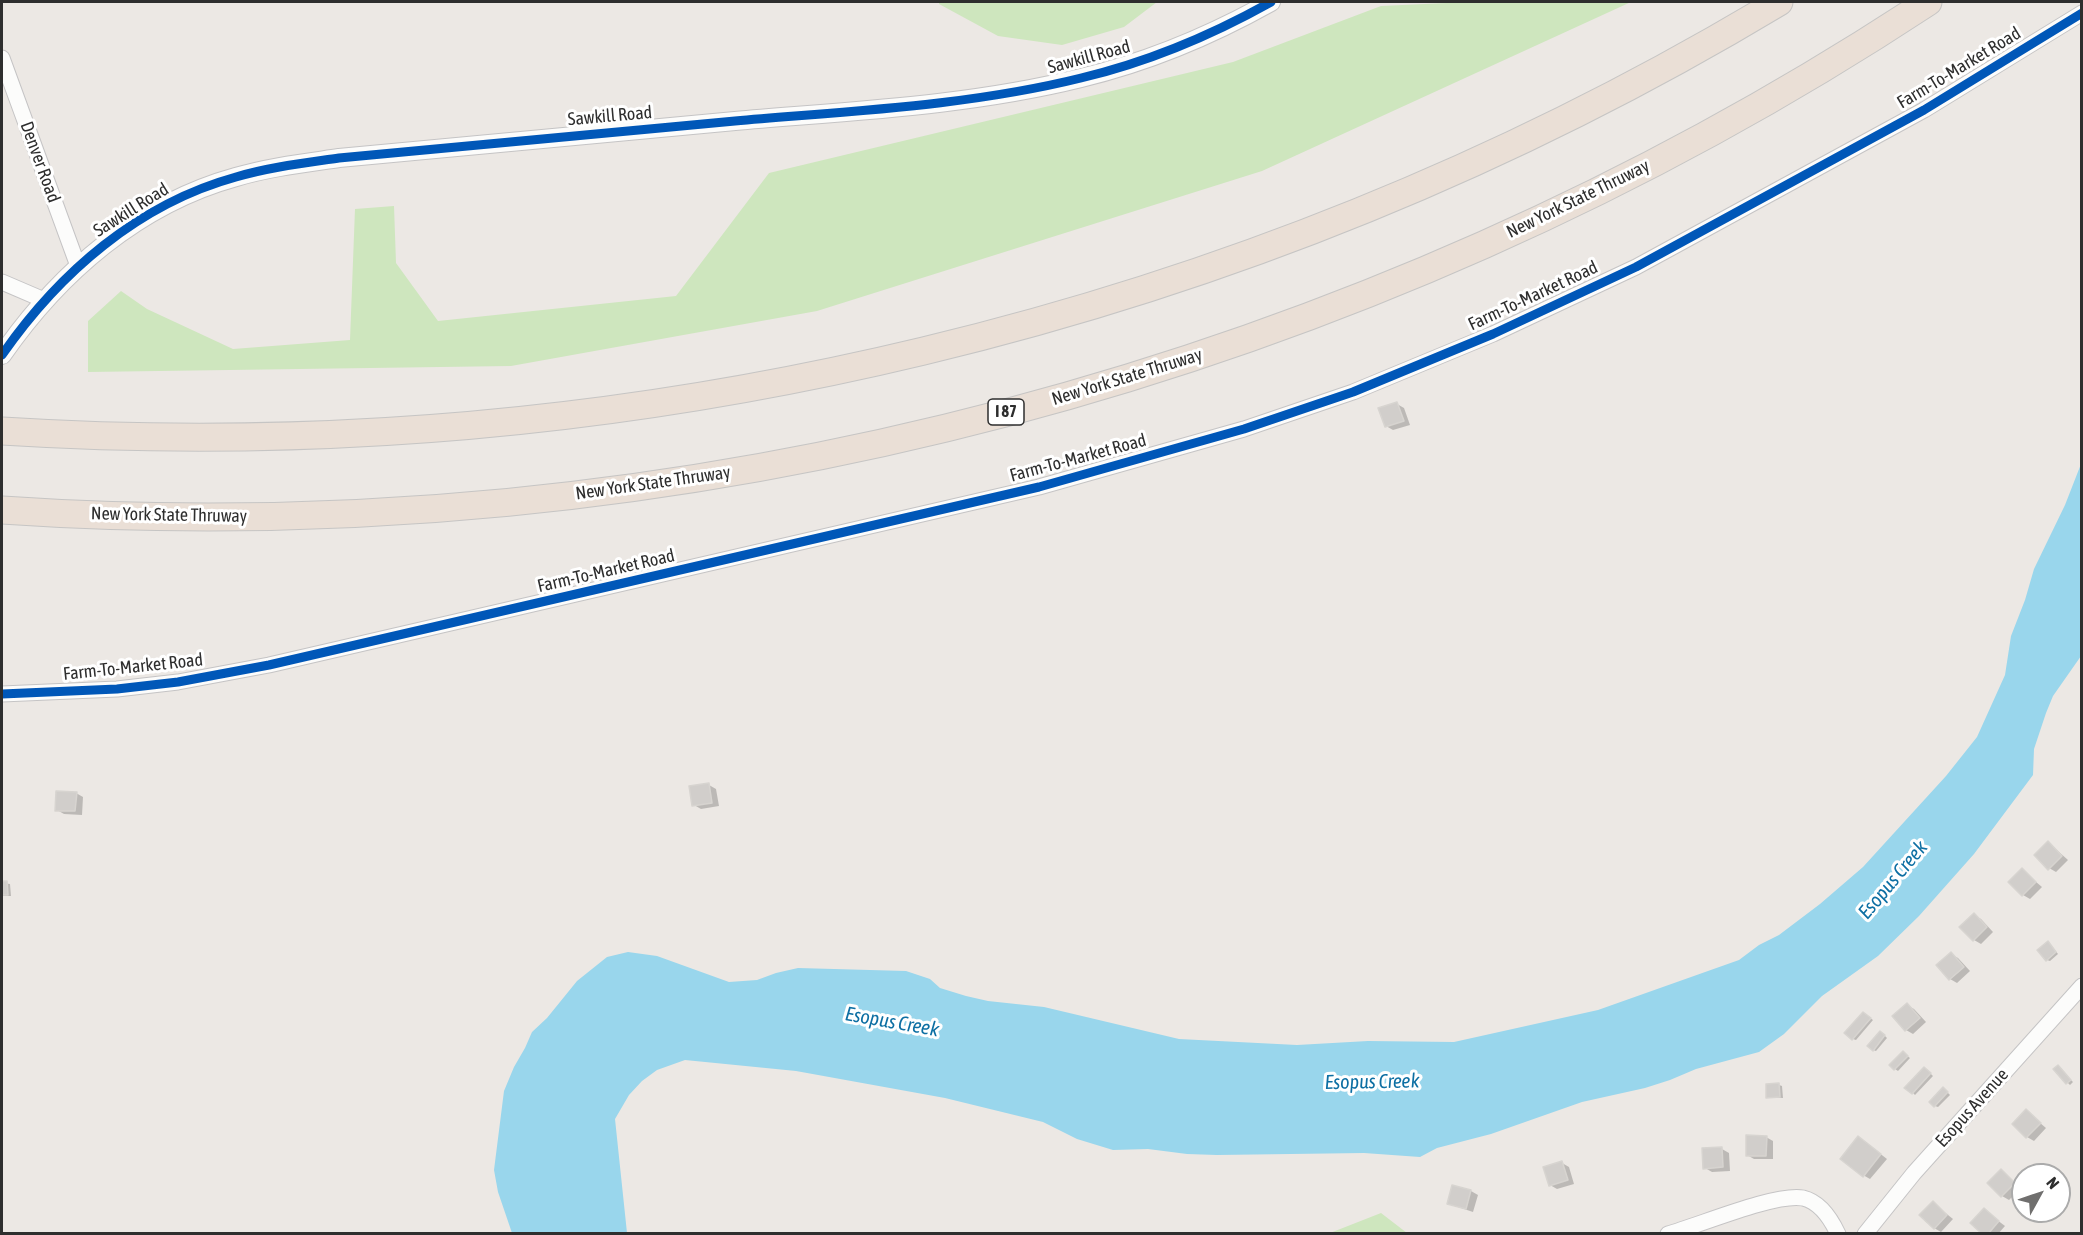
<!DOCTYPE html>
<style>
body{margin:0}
#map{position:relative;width:2083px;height:1235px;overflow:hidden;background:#ece8e4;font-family:"Asap Condensed",sans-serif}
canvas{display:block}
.frame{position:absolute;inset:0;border:3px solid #2e2e2e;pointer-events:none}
.north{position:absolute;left:2011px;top:1163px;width:60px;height:60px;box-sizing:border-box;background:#fff;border:2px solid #ababab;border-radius:50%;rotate:50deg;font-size:16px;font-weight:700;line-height:24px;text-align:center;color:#2e2e2e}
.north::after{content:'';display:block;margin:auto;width:21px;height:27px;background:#706f6e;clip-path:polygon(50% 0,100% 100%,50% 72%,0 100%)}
</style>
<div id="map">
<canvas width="2083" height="1235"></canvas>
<div class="frame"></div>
<div class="north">N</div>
</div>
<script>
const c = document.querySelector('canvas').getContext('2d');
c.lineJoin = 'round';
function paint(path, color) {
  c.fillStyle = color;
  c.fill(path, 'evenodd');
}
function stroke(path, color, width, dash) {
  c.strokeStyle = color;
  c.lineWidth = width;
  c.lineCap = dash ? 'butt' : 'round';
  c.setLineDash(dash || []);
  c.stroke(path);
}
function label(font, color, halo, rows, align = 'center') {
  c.font = font + ' "Asap Condensed",sans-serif';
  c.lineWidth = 6;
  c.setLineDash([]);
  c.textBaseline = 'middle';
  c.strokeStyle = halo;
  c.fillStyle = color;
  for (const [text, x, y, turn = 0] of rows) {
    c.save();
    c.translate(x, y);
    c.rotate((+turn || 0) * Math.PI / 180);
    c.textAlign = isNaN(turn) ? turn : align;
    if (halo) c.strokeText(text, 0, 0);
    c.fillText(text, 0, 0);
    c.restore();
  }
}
const green = new Path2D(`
 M939 2H1157L1124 27 1062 45 998 36 939 4Z
 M1468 2H1631L1262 171 817 311 511 366 88 372V321L121 291 147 309 233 349 350 340 355 209 394 206 396 263 438 321 676 296 769 173 1233 62 1381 6Z
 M1381 1213 1407 1233H1330Z`);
const water = new Path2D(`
 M2081 464V656L2053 696 2046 713 2034 749 2033 775 1974 854 1919 916 1878 956 1822 996 1784 1034 1759 1052 1696 1069 1670 1080 1645 1088 1582 1102 1491 1134 1437 1148 1420 1157 1364 1153 1217 1155 1187 1154 1148 1149 1113 1150 1077 1139 1043 1122 945 1098 796 1071 685 1060 657 1070 642 1081 629 1095 615 1119 627 1233H512L498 1192 494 1170 504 1091 514 1067 525 1048 532 1032 547 1018 577 981 607 957 628 952 657 956 729 982 757 980 776 973 798 968 906 971 930 979 940 988 966 996 988 1001 1044 1007 1179 1039 1297 1045 1368 1041 1454 1042 1598 1010 1739 960 1759 945 1779 935 1820 904 1863 867 1946 776 1977 737 2005 675 2011 636 2025 600 2034 569 2065 505Z`);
const shadow = new Path2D(`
 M1397 404 1404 408 1410 425 1393 430 1386 426Z
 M709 785 716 789 719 806 701 809 694 805Z
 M76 793 83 797 82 815 64 814 57 810Z
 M2049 843 2068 860 2056 872 2049 868Z
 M2022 870 2042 887 2030 899 2023 895Z
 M2 883 10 884 11 896H2Z
 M1974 915 1981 919 1993 932 1981 944 1974 940Z
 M2051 945 2058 954 2050 961 2047 960Z
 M1951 954 1958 958 1970 971 1957 983 1950 979 1938 965Z
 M1907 1005 1914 1009 1926 1022 1913 1034 1906 1030 1894 1016Z
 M1866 1015 1873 1020 1856 1040 1853 1039Z
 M1883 1034 1887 1038 1876 1051 1873 1050Z
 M1906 1055 1910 1058 1898 1071 1895 1069Z
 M2058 1067 2073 1082 2070 1085 2055 1070Z
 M1927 1070 1933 1076 1915 1095 1913 1093Z
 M1779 1085 1782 1086 1783 1098 1768 1097Z
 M1946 1091 1950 1095 1938 1107 1935 1106Z
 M2026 1111 2046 1128 2034 1141 2027 1137Z
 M1766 1137 1773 1141V1159H1754L1747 1155Z
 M1865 1142 1887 1159 1870 1179 1863 1175Z
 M1722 1149 1729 1153 1730 1171 1712 1172 1705 1168Z
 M1562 1163 1569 1167 1574 1184 1557 1189 1550 1185Z
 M2001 1171 2021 1188 2009 1200 2002 1196 1989 1183Z
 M1453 1187 1471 1191 1478 1195 1473 1212 1449 1204Z
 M1933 1203 1953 1219 1941 1232 1934 1228Z
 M1984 1210 2005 1226 1998 1234H1985Z`);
const building = new Path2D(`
 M1397 402 1404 421 1385 427 1378 408Z
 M709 783 712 803 692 806 689 786Z
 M56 791 77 792 75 811H55Z
 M2048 841 2062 856 2048 870 2034 855Z
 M2022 868 2036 882 2022 896 2008 882Z
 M2 881H7L8 895H2Z
 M1974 913 1987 927 1973 941 1959 927Z
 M2048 941 2056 952 2046 961 2037 950Z
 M1951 952 1964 967 1949 980 1936 965Z
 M1907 1003 1920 1018 1905 1031 1892 1016Z
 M1863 1012 1871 1018 1852 1040 1844 1033Z
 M1880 1031 1885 1035 1873 1051 1867 1046Z
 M1903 1051 1908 1056 1894 1070 1889 1065Z
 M2058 1065 2071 1080 2066 1084 2053 1069Z
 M1924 1067 1931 1073 1912 1094 1904 1088Z
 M1779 1083 1780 1097 1766 1098V1084Z
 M1943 1087 1948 1092 1934 1107 1929 1102Z
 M2026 1109 2041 1123 2026 1138 2012 1124Z
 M1746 1135 1767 1136 1766 1156H1746Z
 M1858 1136 1881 1154 1863 1177 1840 1159Z
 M1722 1147 1723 1167 1703 1169 1702 1148Z
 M1562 1161 1568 1180 1549 1186 1543 1167Z
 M2001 1169 2015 1183 2001 1197 1987 1183Z
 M1452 1185 1471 1190 1466 1209 1447 1204Z
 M1933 1201 1947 1215 1934 1229 1919 1215Z
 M1984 1208 1999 1221 1988 1234H1982L1970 1223Z`);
const minor = new Path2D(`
 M2 58 78 266
 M2 282 44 300
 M2 694 117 689 178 682 269 665 1039 487 1244 429 1353 392 1493 334 1636 267 1924 110 2082 13
 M1668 1234C1700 1225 1775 1193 1803 1198 1820 1202 1831 1219 1838 1234
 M1865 1234 1914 1173 2082 986`);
const tertiary = new Path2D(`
 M2 355C59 273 138 204 236 177 270 167 305 163 339 158 471 146 603 133 735 121 850 111 968 106 1081 78 1148 62 1212 35 1271 2`);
const motorway = new Path2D(`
 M2 431C621 470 1247 322 1779 2
 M2 510C676 556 1364 374 1928 2`);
const cycleway = new Path2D(`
 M2 355C59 273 138 204 236 177 270 167 305 163 339 158 471 146 603 133 735 121 850 111 968 106 1081 78 1148 62 1212 35 1271 2
 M2 694 117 689 178 682 269 665 1039 487 1244 429 1353 392 1493 334 1636 267 1924 110 2082 13`);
const shields = [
 [1006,412,36]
];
const shieldNames = [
 ["I 87",1006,412]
];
const streetNames = [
 ["Sawkill Road",1089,57,-15],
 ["Farm-To-Market Road",1959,68,-31],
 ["Sawkill Road",610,116,-5],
 ["Denver Road",40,162,70],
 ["New York State Thruway",1578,199,-26],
 ["Sawkill Road",131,210,-32],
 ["Farm-To-Market Road",1533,296,-25],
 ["New York State Thruway",1127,377,-17],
 ["Farm-To-Market Road",1078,458,-15],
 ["New York State Thruway",653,483,-8],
 ["New York State Thruway",169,515,1],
 ["Farm-To-Market Road",606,571,-13],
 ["Farm-To-Market Road",133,667,-6],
 ["Esopus Avenue",1972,1108,-48]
];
const waterNames = [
 ["Esopus Creek",1893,880,-50],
 ["Esopus Creek",892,1022,10],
 ["Esopus Creek",1372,1082,-1]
];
paint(green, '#cee6be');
paint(water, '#99d6ec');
paint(shadow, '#0003');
paint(building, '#d1cecb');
stroke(building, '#d7d4d0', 1.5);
stroke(minor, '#c5c4c5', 17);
stroke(tertiary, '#c5c4c5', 20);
stroke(motorway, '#c6c5c4', 29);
stroke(minor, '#fcfcfb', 15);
stroke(tertiary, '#fcfcfb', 18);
stroke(motorway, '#eadfd6', 27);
stroke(cycleway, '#0057b8', 9);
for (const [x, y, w] of shields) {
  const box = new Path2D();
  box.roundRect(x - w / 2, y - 13, w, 26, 4.5);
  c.fillStyle = '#fff';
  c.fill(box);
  stroke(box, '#2e2e2e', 1.5);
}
label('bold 16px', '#2e2e2e', null, shieldNames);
label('18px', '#2e2e2e', '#fff', streetNames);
label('italic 20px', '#0d6fa3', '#fff', waterNames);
</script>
